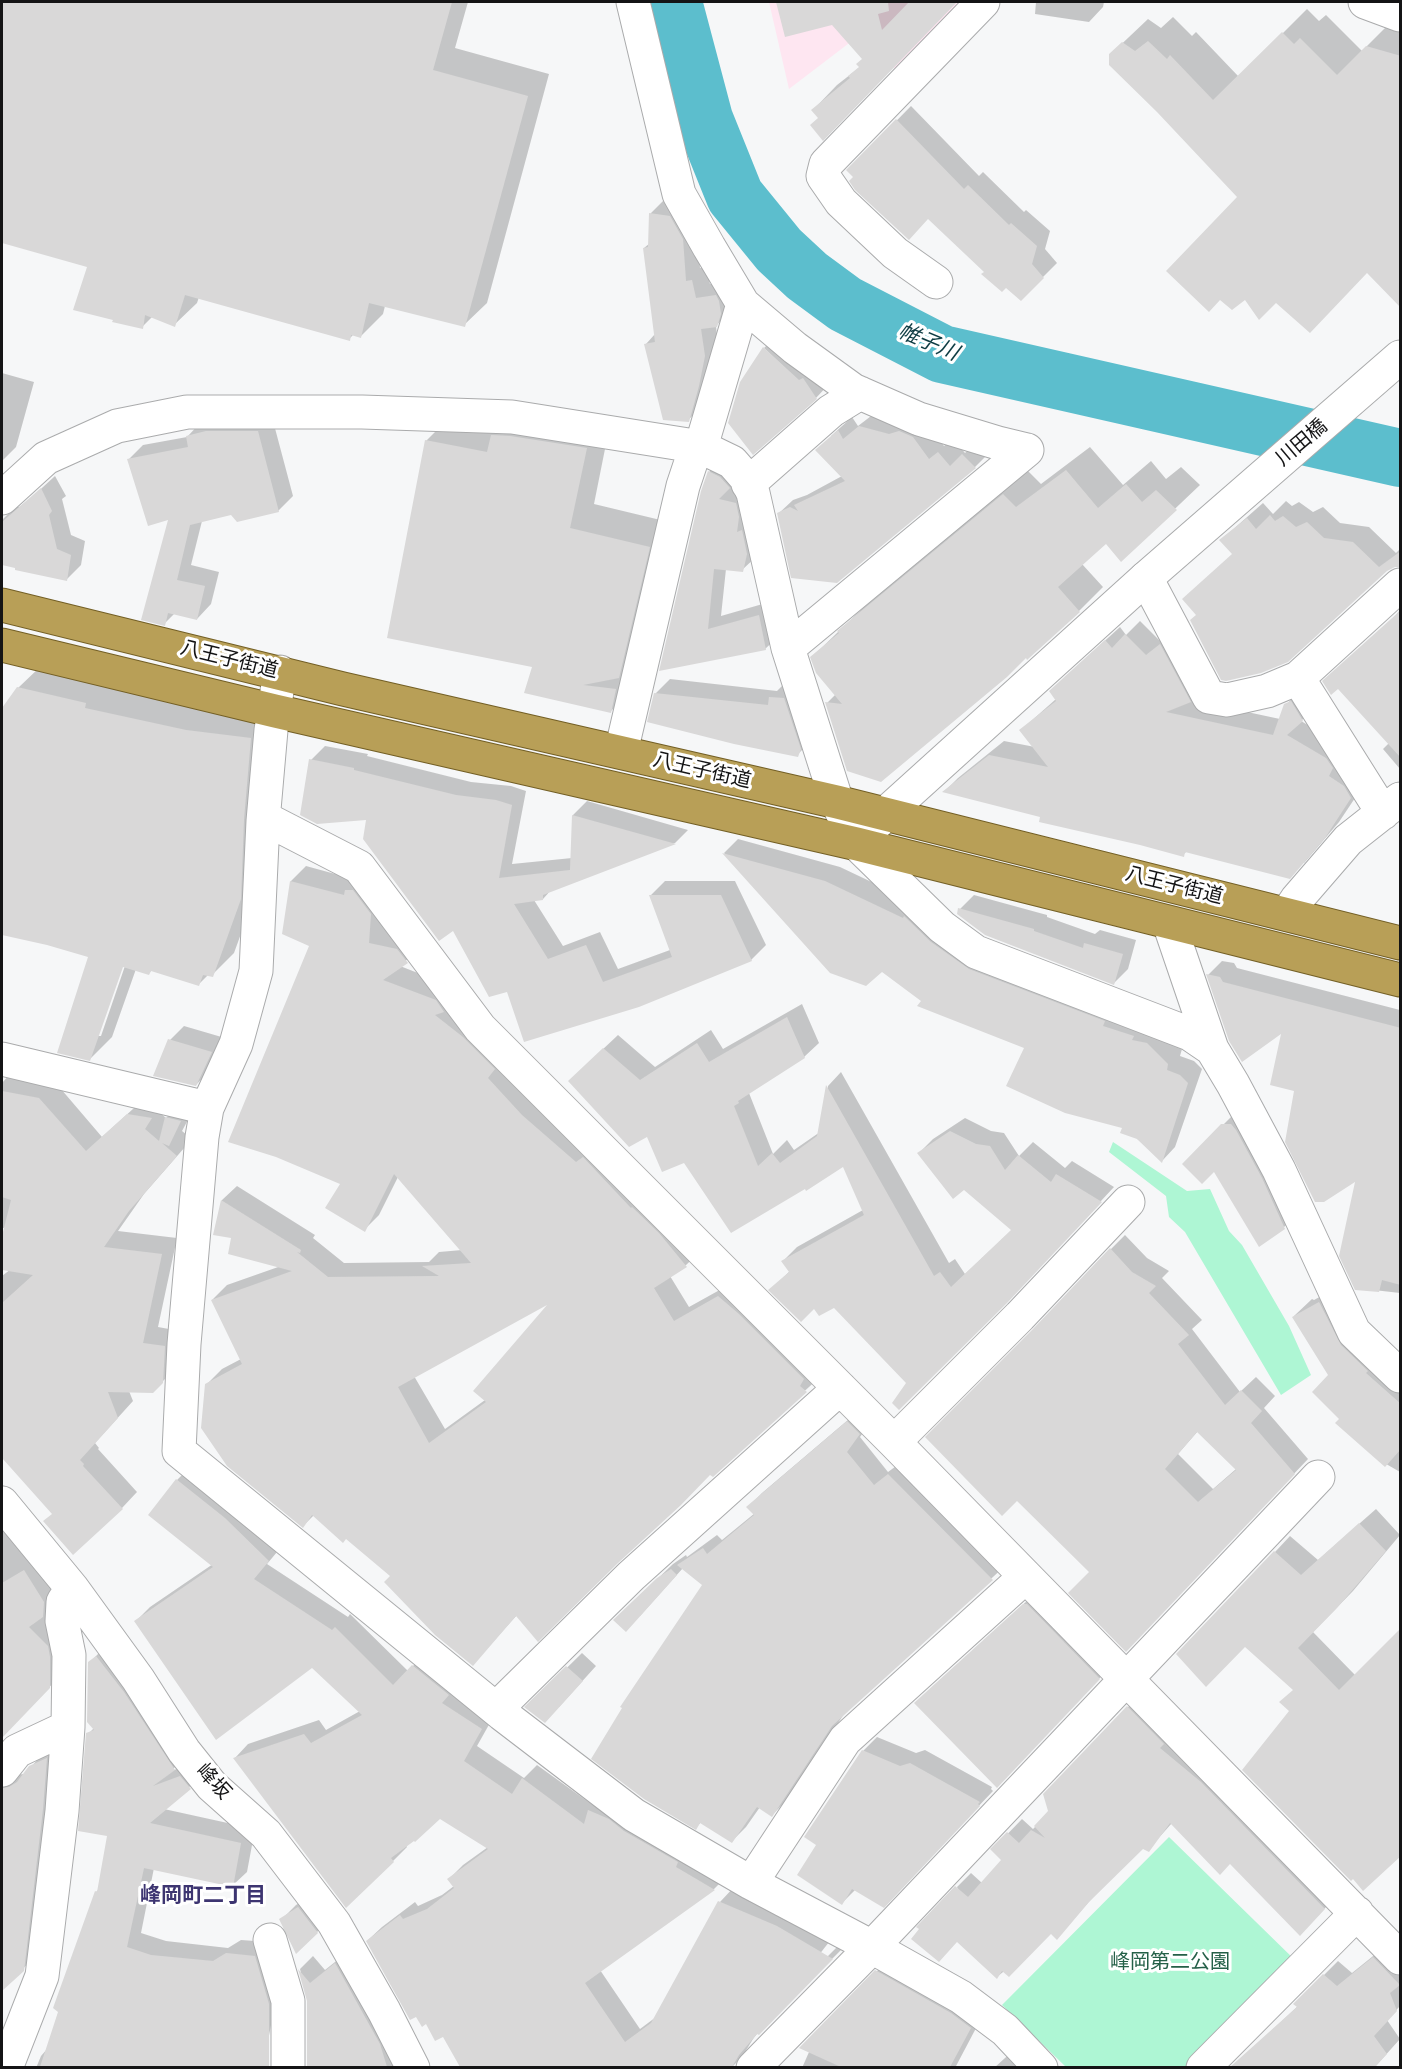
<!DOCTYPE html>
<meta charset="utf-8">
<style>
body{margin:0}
#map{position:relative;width:1402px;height:2069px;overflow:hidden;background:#f6f7f8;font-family:"Archivo Narrow",sans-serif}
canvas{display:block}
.frame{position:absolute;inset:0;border:3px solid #141415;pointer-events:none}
</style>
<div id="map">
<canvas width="1402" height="2069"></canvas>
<div class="frame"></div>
</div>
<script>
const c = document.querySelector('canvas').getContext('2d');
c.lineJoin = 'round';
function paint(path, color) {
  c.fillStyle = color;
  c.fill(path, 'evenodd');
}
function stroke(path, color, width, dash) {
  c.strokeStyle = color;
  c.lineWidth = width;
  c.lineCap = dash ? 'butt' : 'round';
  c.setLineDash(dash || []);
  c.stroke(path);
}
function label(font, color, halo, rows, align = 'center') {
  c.font = font + ' "Archivo Narrow","Noto Sans JP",sans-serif';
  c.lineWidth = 6;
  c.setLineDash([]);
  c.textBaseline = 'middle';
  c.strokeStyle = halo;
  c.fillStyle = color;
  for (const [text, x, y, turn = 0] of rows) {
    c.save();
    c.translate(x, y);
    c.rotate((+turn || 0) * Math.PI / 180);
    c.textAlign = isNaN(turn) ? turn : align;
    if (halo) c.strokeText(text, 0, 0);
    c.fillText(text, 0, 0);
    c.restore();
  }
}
const education = new Path2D(`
 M769 2H975L903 77 861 34 789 89Z`);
const green = new Path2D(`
 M1113 1142 1187 1191 1210 1189 1229 1231 1242 1245 1289 1326 1311 1375 1281 1395 1185 1232 1169 1217 1166 1196 1109 1152Z
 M1169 1837 1298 1963 1191 2067H1066L1002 2005Z`);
const shadow = new Path2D(`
 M2 2H468L455 48 549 74 487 303 464 325 385 306 383 314 361 336 354 334 349 339 199 297 197 303 174 325 153 316 142 327 89 266 2 241Z
 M774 2H956L847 114 813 110 837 85 860 67 864 58 832 24Z
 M1036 2H1104L1103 7 1089 22 1035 14Z
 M1307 9 1319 21 1326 15 1362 51 1391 22 1400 25V306L1367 272 1239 197 1110 55 1148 19 1161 28 1173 17 1192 36 1196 32 1239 77Z
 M911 106 979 176 983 172 1024 212 1026 210 1050 231 1045 249 1057 263 1021 299 986 271 928 218 854 177 848 170Z
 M664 200 697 225 700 268 706 267 710 284 730 282V311L716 326 718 346 703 406 688 420 646 344 655 334 644 248 650 243V214Z
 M778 334 830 383 816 398 764 348Z
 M2 373 34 382 16 447 2 461Z
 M875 413 927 423 944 446 953 439 965 453 977 441 989 453 975 467 837 581 778 514 793 500 807 495 842 476 831 436 852 417 858 426Z
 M272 417 293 496 278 511 232 513 202 521 191 565 219 572 211 604 197 619 175 613 164 624 170 518 129 459 143 445 187 437 202 421Z
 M450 417 610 424 594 504 673 523 635 687 610 712 534 666 426 441Z
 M1090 447 1123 485 1151 461 1166 479 1181 467 1200 485 1121 560 1107 542 1082 564 1103 587 1079 611 880 780 827 703 836 694 812 657 863 608 1028 471 1041 484Z
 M723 458 750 489 757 556 742 570 726 569 721 616 773 601 780 635 765 649 661 669 709 472Z
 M55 476 66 496 62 499 71 535 85 541 81 565 67 579 2 563V520L15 507H19L31 498Z
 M1286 501 1292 506 1299 502 1313 512 1323 507 1340 523 1369 527 1396 553 1400 549V565L1198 614 1233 553 1221 540 1263 503 1273 514Z
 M1400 610V769L1383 749 1389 743 1338 687Z
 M1140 621 1161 642 1174 631 1204 687 1191 700 1280 719 1286 705 1300 690 1316 706 1301 721 1340 744 1365 783 1339 822 1304 863 1187 851 1183 855 1042 816 945 791 958 778 1004 741 1035 747 1021 730 1056 699 1065 677 1120 627 1126 635Z
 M41 666 273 717 262 876 234 953 212 975H208L199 984 152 970 149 973 136 969 112 1037 90 1059V956L48 943 2 934V711L18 688ZM124 960H127L101 1036H97Z
 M670 679 777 691 785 683 811 741 797 755 655 694Z
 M325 746 368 754 367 756 471 782 511 786 526 791 512 864 572 858 573 815 587 801 688 830 675 843 552 889 543 899 534 900 563 946 600 932 618 969 670 950 651 895 665 881H735L766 945 751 960 638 1006 508 990 453 929 368 819 311 760Z
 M738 839 840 867 918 904 945 928 1161 1029 1182 1049 1180 1056 1194 1061 1202 1069 1175 1147 1162 1161 1124 1127 1026 1047 924 1000 881 970H829L724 853Z
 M306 866 357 880 385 899 383 928 412 935 421 947 400 966 451 986 701 1251 686 1265 670 1276 689 1307 734 1282 821 1376 713 1475 710 1473 517 1615 473 1664 392 1576 347 1537 314 1515 303 1526 207 1384 222 1369 241 1359 212 1300 227 1285 281 1266 232 1237 215 1234 222 1200 237 1186 315 1235 313 1238 344 1263 429 1262 439 1252 462 1250 398 1177 379 1215 364 1230 342 1184 311 946 283 933 291 881ZM553 1300 485 1400 445 1429 414 1376Z
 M974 895 1047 915V917L1095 934 1100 930 1136 940 1128 969 1114 983 960 909Z
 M1222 961 1234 963 1237 968 1400 1010V1293L1356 1288 1357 1178 1296 1090 1283 1031 1208 975Z
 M802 1004 819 1043 804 1057 749 1093 773 1154 787 1140 794 1150 820 1132 828 1086 841 1072 949 1263 955 1259 965 1274 1012 1230 964 1188 919 1153 933 1139 965 1118 991 1131 1004 1133 1019 1156 1033 1142 1065 1168 1072 1161 1114 1187 1021 1287 908 1383 834 1306H814L770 1290 790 1271 783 1261 797 1247 863 1210 843 1165 807 1189 684 1162 648 1135 584 1067 618 1035 655 1067 711 1030 723 1049Z
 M184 1026 225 1038 210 1070 196 1085 170 1040Z
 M10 1074 55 1082 102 1137 144 1099 166 1118 182 1102 196 1105 182 1131 192 1139 144 1194 118 1231 177 1238 158 1327 180 1331 179 1365 152 1392 129 1391 133 1401 95 1443 99 1448 98 1449 137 1492 122 1508 53 1513 18 1468 2 1450V1276L51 1238 31 1210 2 1229V1083Z
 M1237 1111 1299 1213 1284 1227 1259 1244 1215 1170 1184 1164Z
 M1125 1235 1147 1258 1169 1271 1162 1278 1202 1320 1192 1329 1240 1392 1256 1377 1275 1396 1264 1408 1308 1459 1140 1636 1091 1572 1111 1249ZM1198 1431 1236 1469 1213 1489 1178 1454Z
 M1334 1289 1400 1377V1472L1381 1461 1341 1419 1330 1375 1294 1316 1312 1299 1314 1300Z
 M862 1408 873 1419 860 1437 888 1472 903 1461 1006 1565 844 1714 786 1801 772 1815 760 1807 746 1827 732 1841 701 1822 696 1828 704 1584 683 1568 640 1616 629 1606 673 1564 686 1555 687 1557 717 1535 722 1540 755 1513 748 1507 762 1493Z
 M191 1466 282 1546 267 1564 348 1617 350 1614 408 1671 427 1652 495 1714 477 1746 524 1778 537 1765 594 1806 603 1797 728 1875 714 1889 600 1970 640 2029 656 2017 720 1902 734 1887 833 1937 753 2039 742 2057 731 2068H461L444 2035 427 2022 367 1941 382 1927 415 1902 418 1906 442 1895 454 1886 449 1879 463 1865 488 1847 440 1817 406 1845 407 1847 393 1861 235 1758 248 1744 319 1720 326 1730 360 1711 312 1666 136 1621 150 1607 213 1564 177 1480Z
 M1376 1509 1400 1535 1353 1591 1313 1632 1355 1675 1400 1848 1291 1711 1294 1690 1275 1552 1290 1536 1318 1560Z
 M2 1513 59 1599 46 1612 63 1630 65 1671 2 1736Z
 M1039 1590 1113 1664 1011 1772 930 1689Z
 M104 1648 188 1754 171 1771 195 1763 204 1774 164 1809 255 1829 247 1872 232 1886 154 1868 141 1933 166 1941 228 1948 241 1940 269 1942 280 1978 267 2046 251 2060 249 2068H36L41 2056 47 2049 96 1892 99 1889 109 1835 88 1734 94 1728 89 1663Z
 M582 1653 596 1666 559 1707H527Z
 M1142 1693 1338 1894 1314 1920 1172 1823 1148 1850 1143 1847 1102 1887 1057 1938 1051 1932 997 1977 957 1887 971 1873 982 1883 1003 1860 993 1849 1022 1819 1033 1829 1036 1826 1050 1811 1128 1707Z
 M877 1737 916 1753 925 1750 992 1787 991 1789 993 1791 898 1891 856 1889 842 1903 818 1844 863 1751Z
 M60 1745 37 1955 2 1989V1833L17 1816 2 1801V1767L14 1775 24 1774 45 1752Z
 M313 1894 332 1918 317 1932 281 1920 296 1905Z
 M842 1942 846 1945 823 1968 828 1956Z
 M1388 1944 1400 1957V2006L1387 2020 1400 2039 1374 2068H1231L1298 2006 1295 2004 1338 1961 1352 1973Z
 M350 1950 406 2068H308V2001L300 1969 313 1956 325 1970Z
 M891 1957 984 2013 955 2068H802L809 2052 801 2048Z
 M1016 2048 1035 2068H994Z`);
const river = new Path2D(`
 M673 2 704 119 735 196 779 250 807 276 845 304 942 354 1400 458`);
const building = new Path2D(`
 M2 2H452L433 70 528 96 465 327 369 303 361 338 351 335 350 341 185 295 175 327 145 315 143 329 112 322 113 320 73 310 87 267 2 243Z
 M776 2H888L889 11 878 14 882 30 909 2H957L823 141 810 125 818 118 811 110 850 78 848 76 859 67 856 64 862 59 832 25 785 37Z
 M1282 32 1294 44 1300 38 1337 75 1366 46 1401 56V308L1367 273 1310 333 1276 303 1259 320 1245 300 1232 310 1220 300 1209 312 1166 271 1237 197 1157 112 1109 65V54L1122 42 1135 51 1148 41 1167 59 1170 55 1213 100Z
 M896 119 964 189 968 185 1009 225 1011 223 1037 246 1032 264 1044 278 1021 301 1006 288 1002 292 981 274 984 272 928 219 909 240 855 190 849 181 853 177 846 170Z
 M649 213 670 216 683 239 686 281 692 280 696 298 716 295 719 301 721 314 717 327 701 329 705 356 699 386 689 422 663 420 644 344 655 342 643 248 648 247Z
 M763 347 799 380 803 378 817 399 753 455 728 423 740 382Z
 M859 426 889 434 899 431 913 437 929 459 938 452 950 466 962 454 976 468 837 583 791 578 777 513 790 507 798 511 794 505 845 481 815 450 838 430 843 439Z
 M206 431H258L279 512 237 522 231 515 190 525 177 580 205 586 197 620 168 613 165 626 141 620 168 520 148 526 127 459 188 447 186 436Z
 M491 435 510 436 587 448 570 528 650 547 619 678 583 685 616 689 611 713 524 693 532 667 387 638 425 440 487 452Z
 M1066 470 1098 508 1126 484 1142 502 1156 490 1177 510 1121 562 1106 544 1058 587 1080 612 1027 660 1026 658 1007 677 881 782 847 771 825 702 842 704 816 673 810 657 839 633 837 631 1003 494 1016 507Z
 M708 471 720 477 730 488 719 499 736 503 739 517 737 532 742 530 747 554 743 572 714 569 708 629 759 615 766 650 659 671 701 491Z
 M41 488 52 511 49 515 57 549 71 555 67 581 15 570V568L2 565V522Z
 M1270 515 1275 521 1283 516 1296 527 1307 522 1324 538 1353 542 1379 567 1401 551V567H1395L1387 571 1288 662 1261 673 1226 681 1221 680 1190 620 1196 615 1182 599 1232 554 1219 540 1247 518 1256 529Z
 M1401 610V758L1338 689 1331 695 1322 681Z
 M1125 634 1146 655 1160 644 1191 702 1166 712 1273 735 1284 704 1291 701 1303 721 1287 735 1326 758 1333 768 1329 776 1344 786 1351 798 1325 838 1290 879 1185 852 1184 857 1140 845 1039 822 1040 817 942 792 989 755 1048 767 1019 730 1056 701 1049 691 1105 640 1112 648Z
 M17 687 86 703 85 708 186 730 251 738 244 819 241 899 213 977 203 975 199 986 151 971 149 975 123 967 90 1061 57 1053 88 957 47 945 2 935V708Z
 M654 693 768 705 769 697 784 698 801 749 798 757 734 744 647 722Z
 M309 759 354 768V770L456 795 496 800 512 805 499 878 570 870 572 815 676 844 543 895V900L514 904 548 959 586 945 603 982 672 957 649 895H721L752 961 639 1007 524 1042 507 992 489 997 453 931 439 941 363 839 366 820 317 824 300 815Z
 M722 853 825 881 903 918 904 916 931 942 969 969 1105 1021 1103 1026 1134 1036 1132 1040 1147 1043 1168 1064 1167 1070 1180 1075 1188 1083 1162 1163 1137 1139 1120 1133 1122 1128 1065 1113 1006 1086 1024 1048 917 1006 921 1001 882 972 866 986 830 973Z
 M290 881 344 895 345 890H353L371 914 369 943 397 949 408 963 383 980 436 1000 444 1012 435 1015 463 1037 495 1069 488 1078 522 1115 576 1162 583 1157 631 1208 632 1207 659 1233 687 1267 654 1288 674 1321 718 1296 739 1314 804 1379 800 1386 807 1392 713 1477 710 1475 681 1505 618 1563 538 1642 516 1616 473 1666 435 1635 384 1582 390 1576 346 1539 343 1543 312 1515 303 1528 227 1466 201 1428 205 1384 242 1364 211 1300 292 1271 228 1254 231 1238 213 1235 221 1200 301 1250 300 1253 297 1252 328 1277 439 1276 422 1266 471 1263 394 1174 365 1232 325 1208 340 1184 276 1157 228 1142 309 946 282 934ZM547 1305 473 1391 486 1402 429 1443 398 1387Z
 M958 908 1034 929V931L1083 948 1084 943 1123 954 1114 985 985 935 957 914Z
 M1206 974 1220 977 1223 982 1401 1028V1285L1382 1280 1379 1292 1355 1290 1339 1256 1355 1182 1324 1202H1315L1285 1142 1294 1091 1270 1085 1281 1034 1242 1062 1229 1041Z
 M787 1017 805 1058 738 1101 739 1103 734 1106 758 1166 772 1153 780 1163 817 1136 826 1085 934 1276 940 1272 951 1287 1011 1230 964 1190 953 1199 917 1153 950 1131 976 1144 990 1146 1005 1170 1018 1155 1051 1182 1056 1174 1102 1202 1007 1303 899 1410 892 1403 906 1383 834 1308 819 1316 814 1309 801 1322 768 1290 789 1272 781 1261 864 1215 843 1167 806 1191 805 1189 731 1233 684 1163 662 1172 647 1137 629 1147 568 1081 603 1048 640 1080 697 1043 709 1062Z
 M168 1039 212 1052 196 1086 153 1076Z
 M2 1091 39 1098 86 1151 127 1114 152 1118 145 1129 159 1141 165 1117 181 1121 169 1146 162 1143 177 1156 129 1211 104 1247 162 1254 143 1343 165 1346 163 1383 153 1393 108 1392 118 1418 80 1460 84 1464 83 1466 123 1509 73 1555 43 1521 52 1514 2 1458V1303L33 1275 2 1270V1236L11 1200 2 1197Z
 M1221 1124H1231L1236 1130 1262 1178 1285 1229 1259 1247 1214 1172 1202 1184 1182 1164Z
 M1110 1248 1132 1272 1156 1286 1149 1293 1189 1335 1178 1344 1225 1405 1241 1390 1262 1411 1251 1423 1295 1474 1126 1652 1068 1593 1089 1572 1017 1501 1002 1516 925 1437 1033 1329ZM1197 1432 1236 1470 1198 1502 1165 1469Z
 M1319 1302 1341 1345 1368 1371 1366 1373 1401 1404V1449L1385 1467 1335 1423 1339 1419 1312 1392 1328 1375 1292 1317Z
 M847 1421 860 1434 847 1452 874 1485 888 1474 993 1580 832 1726 772 1817 757 1807 732 1843 700 1823 696 1830 644 1799 591 1759 622 1708 620 1707 702 1585 677 1565 703 1548 707 1554 754 1515 746 1507Z
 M176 1479 225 1518 269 1561 254 1579 332 1630 335 1627 393 1685 412 1665 449 1695 442 1703 482 1729 464 1761 512 1794 522 1778 584 1824 588 1810 609 1819 624 1831 678 1862 676 1867 715 1890 585 1983 625 2042 651 2023 718 1901 777 1926 833 1959 759 2035 757 2034 739 2055 732 2067H460L443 2037 435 2041 426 2024 422 2027 416 2017 410 2020 366 1941 400 1915 403 1919 427 1909 454 1888 447 1879 488 1849 440 1819 415 1842 414 1841 391 1858 394 1862 346 1908 233 1758 304 1734 311 1743 362 1715 312 1668 216 1740 134 1621 213 1567 148 1515Z
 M1359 1523 1386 1551 1337 1608 1298 1648 1339 1690 1401 1628V1856L1363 1891 1353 1879 1351 1881 1242 1770 1289 1711 1279 1702 1293 1690 1245 1647 1206 1687 1176 1654 1274 1551 1301 1575Z
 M671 1569 677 1575 626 1632 613 1620 657 1578Z
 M24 1570 44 1602 43 1617 29 1627 48 1646 50 1657V1688L2 1738V1583Z
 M1023 1604H1027L1100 1679 997 1788 914 1703Z
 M96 1656 124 1692 175 1770 153 1786 180 1776 191 1789 150 1823 241 1843 233 1887 144 1868 127 1947 151 1955 213 1961 226 1953 255 1956 269 2004V2067H40L58 2012 53 2008 95 1891 97 1892 107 1836 78 1831 86 1733 94 1730 87 1722 88 1662Z
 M566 1666 583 1681 545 1723 524 1707Z
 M1127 1706 1164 1744 1160 1748 1201 1782 1325 1909 1300 1936 1230 1864 1220 1875 1170 1823 1149 1852 1143 1849 1089 1902 1057 1940 1051 1934 1009 1977 1002 1971 997 1979 957 1942 939 1962 911 1939 919 1929 916 1927 955 1886 968 1897 1001 1860 990 1849 1007 1832 1019 1843 1031 1830 1045 1838 1034 1826 1048 1811 1043 1794Z
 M862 1750 900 1766 910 1763 980 1802 978 1804 980 1806 884 1908 852 1889 842 1905 797 1875 816 1845 804 1837Z
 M47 1758 43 1809 24 1971 2 1991V1788L9 1787 17 1782 29 1766Z
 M298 1907 318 1933 296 1954 279 1919Z
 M1373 1957 1400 1985 1390 1993 1397 2011 1374 2036 1387 2054 1375 2067H1230L1297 2007 1293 2004 1323 1974 1337 1986Z
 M335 1963 380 2044 387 2067H307V2001L298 1969 310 1983Z
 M875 1970 951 2013 971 2028 950 2067H841L799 2048Z`);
const minor = new Path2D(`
 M633 2 679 194 709 247 743 304 795 348 853 390 919 419 998 443 1027 450
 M1365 2 1400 15
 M936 282 895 253 841 202 823 176 826 164 983 2
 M701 447 743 304
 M748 484 831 411 860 393
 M2 498 46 458 117 426 187 412H362L512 417 701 447 732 462 746 478 753 493 788 648 837 802 857 844 942 927 976 952 1190 1034 1212 1049
 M1146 578 1209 697 1227 700 1267 691 1298 678 1400 585
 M788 648 1027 450
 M280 672 271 730 263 821 256 971 236 1044 207 1108 202 1137 184 1344 179 1451 502 1714 634 1815 751 1883 872 1947 961 1997 1005 2030 1041 2068
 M1298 678 1383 813
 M621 752 683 486 696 447
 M264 818 359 867 480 1028 894 1442 1400 1958
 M1287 914 1297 899 1348 840 1400 799
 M1169 923 1212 1049 1233 1084 1279 1170 1354 1332 1400 1376
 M2 1059 207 1108
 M894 1442 1020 1316 1128 1202
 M2 1503 72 1588 138 1679 184 1751 212 1786 266 1834 334 1923 384 2011 413 2068
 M496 1709 631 1576 840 1388
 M2 1770 17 1751 68 1727
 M751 1883 845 1740 1025 1577
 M270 1940 288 2001V2068
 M6 2068 42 1976 62 1811 68 1727 69 1655 62 1621 63 1602 72 1588
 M753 2068 872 1947 1318 1477
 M1203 2068 1357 1913`);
const tertiary = new Path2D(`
 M857 844 884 815 1146 578 1400 357`);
const trunk = new Path2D(`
 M2 605 343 689 837 802 1400 943
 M2 645 275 711 857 844 1400 980`);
const streetNames = [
 ["川田橋",1302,443,-40],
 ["八王子街道",229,660,14],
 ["八王子街道",702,771,13],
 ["八王子街道",1174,886,14],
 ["峰坂",213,1782,47]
];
const parkNames = [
 ["峰岡第二公園",1170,1963]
];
const waterNames = [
 ["帷子川",928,343,23]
];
const neighbourhoodNames = [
 ["峰岡町二丁目",203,1896]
];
paint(education, '#fee6f1');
paint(green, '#aef6d4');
paint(shadow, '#0003');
stroke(river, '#5cbecd', 58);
paint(building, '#d9d8d8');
stroke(minor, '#aaabac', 35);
stroke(tertiary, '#aaabac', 35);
stroke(trunk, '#735f25', 35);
stroke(minor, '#fff', 33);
stroke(tertiary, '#fff', 33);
stroke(trunk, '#b89f57', 33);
label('20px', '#141415', '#fff', streetNames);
label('20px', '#256048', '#fff', parkNames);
label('italic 21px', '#0e3c43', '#fff', waterNames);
label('bold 21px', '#3d3571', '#fff', neighbourhoodNames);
</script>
